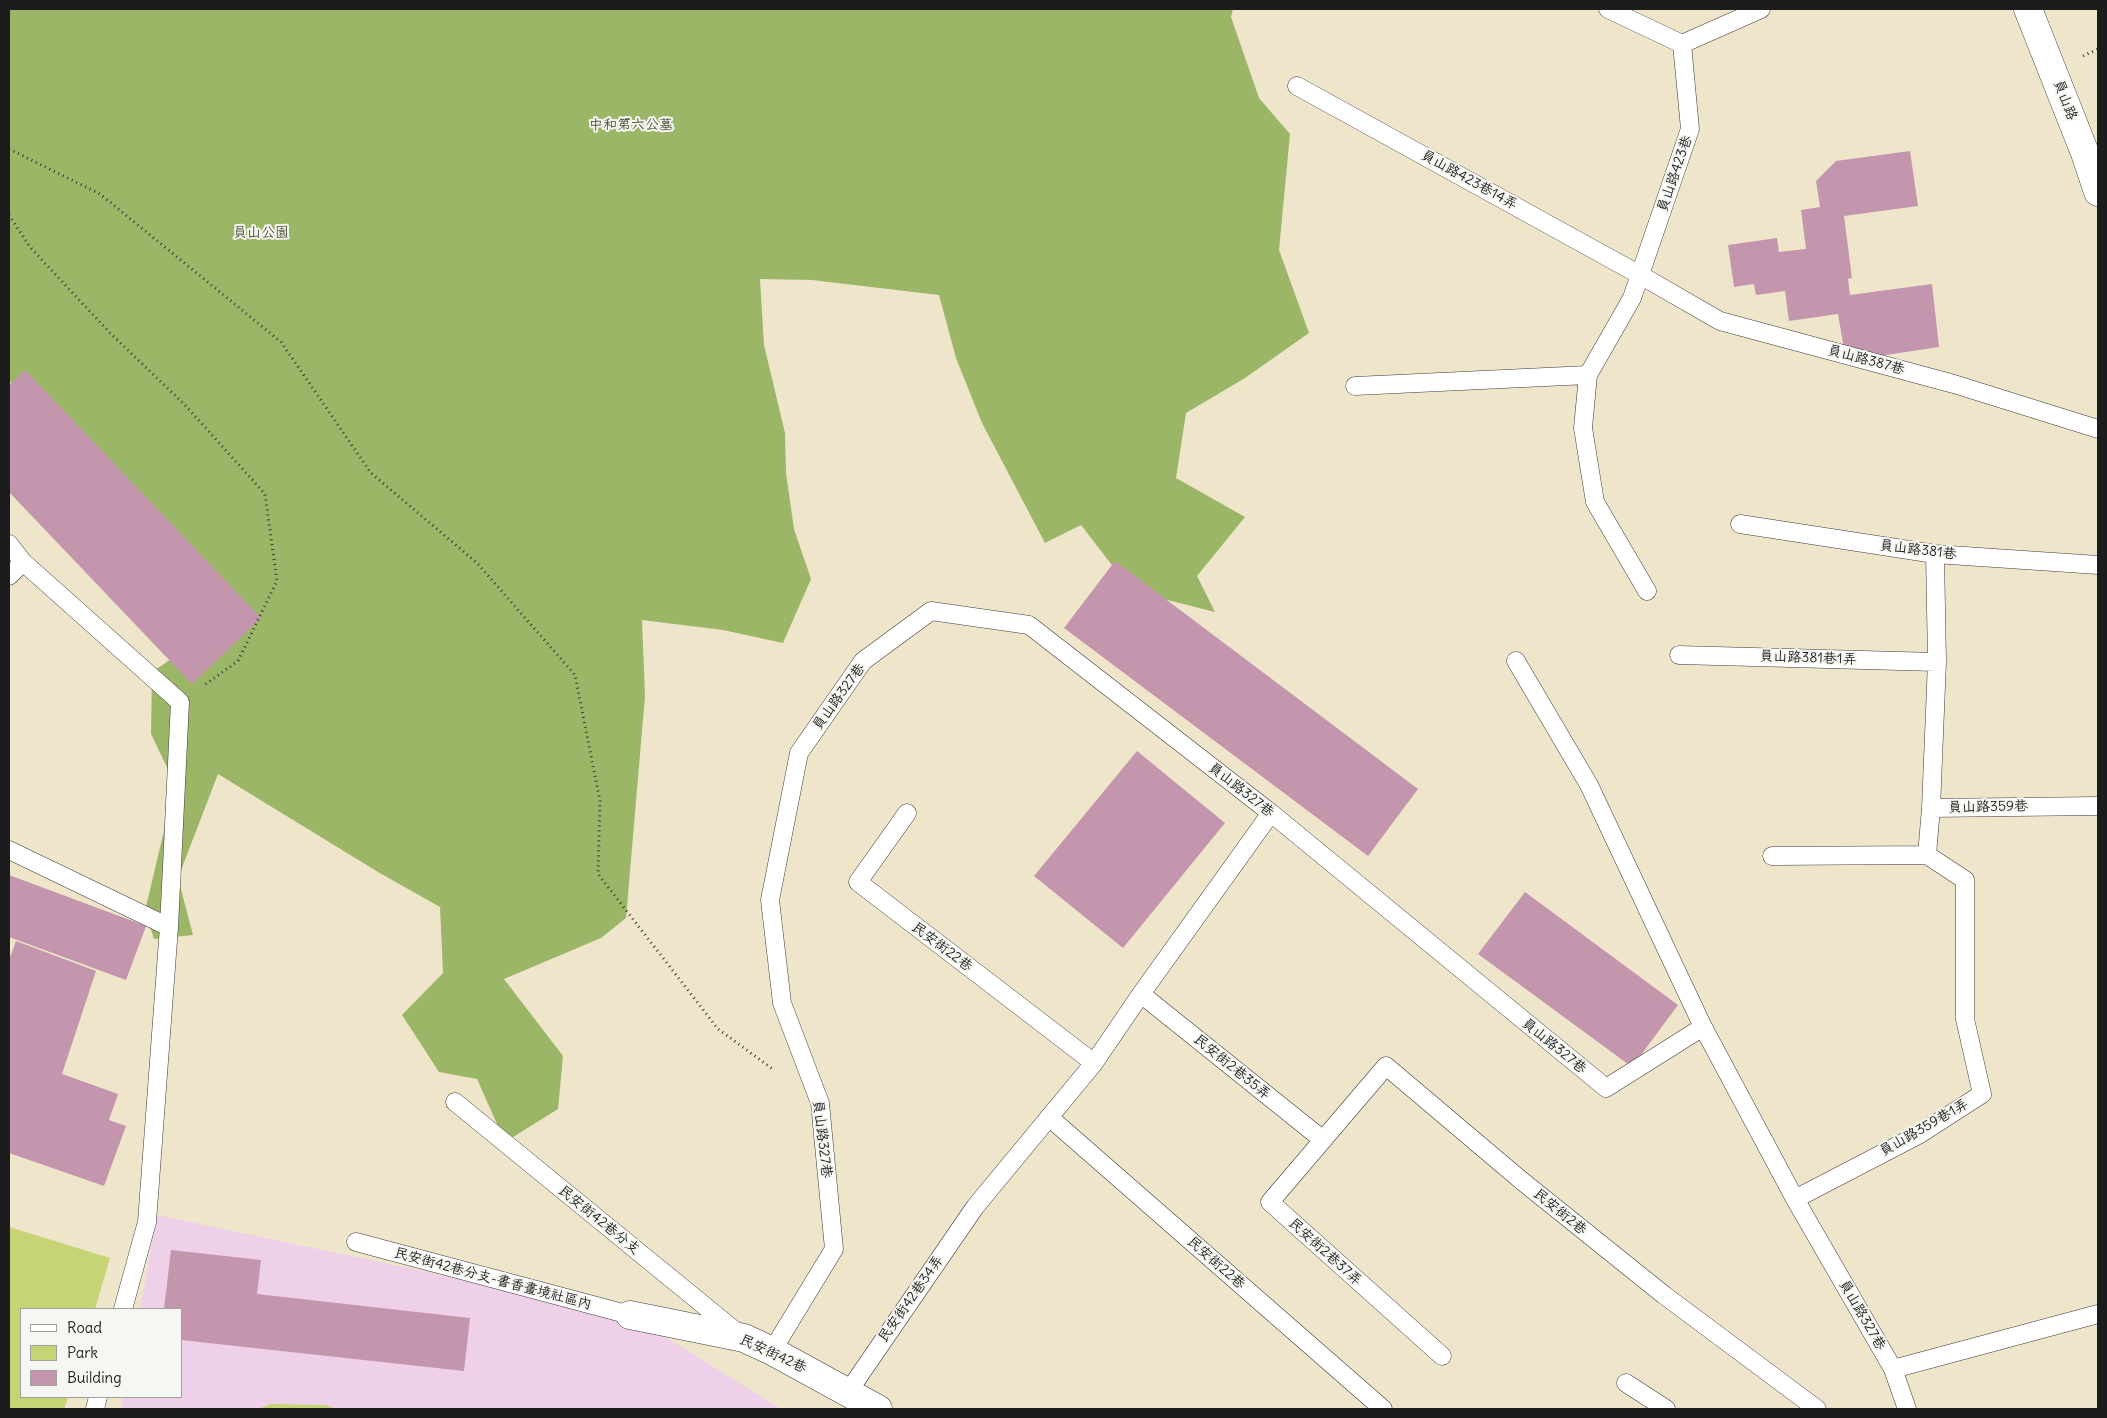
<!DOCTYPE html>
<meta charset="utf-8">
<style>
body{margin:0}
#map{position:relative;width:2107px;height:1418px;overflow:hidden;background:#eee5ca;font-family:Delius,sans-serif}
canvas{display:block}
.frame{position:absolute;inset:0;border:10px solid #1c1c1c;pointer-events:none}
.legend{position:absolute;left:20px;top:1308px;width:162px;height:90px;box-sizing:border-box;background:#f6f6f2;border:1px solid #9f9f9c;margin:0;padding:6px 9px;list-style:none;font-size:15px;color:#1c1c1c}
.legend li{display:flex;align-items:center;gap:10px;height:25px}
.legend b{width:25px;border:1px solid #9f9f9c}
</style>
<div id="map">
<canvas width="2107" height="1418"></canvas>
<div class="frame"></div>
<ul class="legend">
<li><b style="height:6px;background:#fff"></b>Road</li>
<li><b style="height:14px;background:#c6d476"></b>Park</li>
<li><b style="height:14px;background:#c396ae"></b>Building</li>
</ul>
</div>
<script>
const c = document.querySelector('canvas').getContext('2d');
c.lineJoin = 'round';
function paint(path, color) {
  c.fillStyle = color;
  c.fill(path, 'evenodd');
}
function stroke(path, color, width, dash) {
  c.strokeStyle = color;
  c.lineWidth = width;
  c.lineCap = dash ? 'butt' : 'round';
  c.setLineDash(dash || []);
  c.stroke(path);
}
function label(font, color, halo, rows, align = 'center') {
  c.font = font + ' Delius,"LXGW WenKai TC",sans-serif';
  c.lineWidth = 4;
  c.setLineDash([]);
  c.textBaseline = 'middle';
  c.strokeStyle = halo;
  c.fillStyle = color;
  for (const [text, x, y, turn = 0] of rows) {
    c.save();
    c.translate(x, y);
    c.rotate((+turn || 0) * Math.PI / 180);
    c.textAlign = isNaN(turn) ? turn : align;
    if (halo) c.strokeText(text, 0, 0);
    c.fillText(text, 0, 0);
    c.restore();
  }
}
const built = new Path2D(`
 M157 1215 630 1315 781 1409H121L123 1397H181V1309H140Z`);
const green = new Path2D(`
 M9 1227 110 1258 95 1309H21V1397H68L64 1409H9Z
 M271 1404 325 1405 338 1409H258Z`);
const forest = new Path2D(`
 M9 9H1233L1231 17 1259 98 1290 134 1279 250 1309 333 1245 378 1186 413 1176 478 1245 517 1197 576 1215 612 1132 591 1081 525 1045 543 982 423 956 358 939 295 812 280 760 279 764 345 785 433 786 473 794 529 811 579 783 643 723 630 642 620 645 696 626 918 601 938 504 979 563 1056 558 1109 505 1142 477 1079 439 1072 402 1015 443 973 440 907 378 872 218 774 178 878 193 935 154 939 145 911 175 784 151 734 152 672 227 621 9 380Z`);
const building = new Path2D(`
 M1910 151 1918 206 1844 216 1852 278 1848 279 1850 295 1932 284 1939 347 1866 358 1844 349 1838 314 1789 321 1785 291 1756 295 1754 284 1734 287 1728 245 1777 238 1779 252 1806 249 1801 210 1820 207 1816 181 1836 161Z
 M25 370 261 618 192 684 9 492V385Z
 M1115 561 1418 789 1368 856 1064 628Z
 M1137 751 1225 823 1123 948 1034 876Z
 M9 875 146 926 126 980 9 937Z
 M1525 892 1678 1005 1632 1067 1478 954Z
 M16 941 96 971 62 1074 118 1094 109 1120 126 1126 104 1186 9 1153V960Z
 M171 1250 261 1260 257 1294 470 1318 464 1371 181 1340V1309H164Z`);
const path = new Path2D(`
 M2083 56 2098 49
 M9 149 100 194 281 342 371 473 477 563 575 675 600 801 598 874 718 1029 774 1070
 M9 215 30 247 110 333 185 405 265 494 277 581 238 661 203 686`);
const service = new Path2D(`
 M1608 9 1682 44
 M1297 86 1640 275 1720 321 1954 384 2098 429
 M1588 375 1583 428 1595 502 1647 591
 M1355 386 1588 375 1632 298 1690 129 1682 44 1761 9
 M1740 524 1935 554 2098 565
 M9 544 23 562 180 702 169 927 147 1222 123 1309
 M9 576 23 562
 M1679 655 1937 662
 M1516 661 1589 785 1703 1027
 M1931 808 1937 662 1935 554
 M907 813 858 882 1094 1063
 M9 850 169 927
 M1772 856 1927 855 1931 808 2098 806
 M1141 994 1323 1140
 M455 1102 739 1334
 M1049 1117 1383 1409
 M1795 1199 1920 1134 1982 1094 1965 1019V880L1927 855
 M356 1242 630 1315
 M772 1351 834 1249 820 1103 782 1003 770 900 799 753 863 661 931 611 1029 625 1271 813 1606 1088 1703 1027 1795 1199 1893 1369 2098 1314
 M1442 1356 1270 1202 1386 1066 1522 1181 1664 1295 1817 1409
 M1893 1369 1907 1409
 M1626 1383 1666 1409
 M848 1392 975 1207 1094 1063 1141 994 1271 813
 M95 1409 98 1397`);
const minor = new Path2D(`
 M630 1315 744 1338 772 1351 878 1409`);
const tertiary = new Path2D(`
 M2028 9 2085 153 2098 192`);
const streetNames = [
 ["員山路",2065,100,69],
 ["員山路423巷",1675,174,-71],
 ["員山路423巷14弄",1469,180,29],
 ["員山路387巷",1866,360,15],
 ["員山路381巷",1918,550,7],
 ["員山路381巷1弄",1808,658,2],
 ["員山路327巷",839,697,-54],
 ["員山路327巷",1241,790,38],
 ["員山路359巷",1988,807,-1],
 ["民安街22巷",942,947,37],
 ["員山路327巷",1554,1046,39],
 ["民安街2巷35弄",1232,1067,39],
 ["員山路359巷1弄",1924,1128,-30],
 ["員山路327巷",822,1139,83],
 ["民安街2巷",1560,1212,39],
 ["民安街42巷分支",599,1220,39],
 ["民安街2巷37弄",1325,1252,42],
 ["民安街22巷",1216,1263,41],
 ["民安街42巷分支-書香畫境社區內",493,1279,15],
 ["民安街42巷34弄",911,1299,-55],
 ["員山路327巷",1862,1315,60],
 ["民安街42巷",773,1354,25]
];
const parkNames = [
 ["中和第六公墓",631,125],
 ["員山公園",261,233]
];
paint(built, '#eed0e8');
paint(green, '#c6d476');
paint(forest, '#9cb667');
paint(building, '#c396ae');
stroke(service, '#3c3a36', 19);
stroke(minor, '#3c3a36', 29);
stroke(tertiary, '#3c3a36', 29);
stroke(path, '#3c3a36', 3, [1, 4]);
stroke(service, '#fff', 18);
stroke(minor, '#fff', 28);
stroke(tertiary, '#fff', 28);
label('14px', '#1c1c1c', '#f6f6f2', streetNames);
label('14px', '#4f5337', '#f6f6f2', parkNames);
</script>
